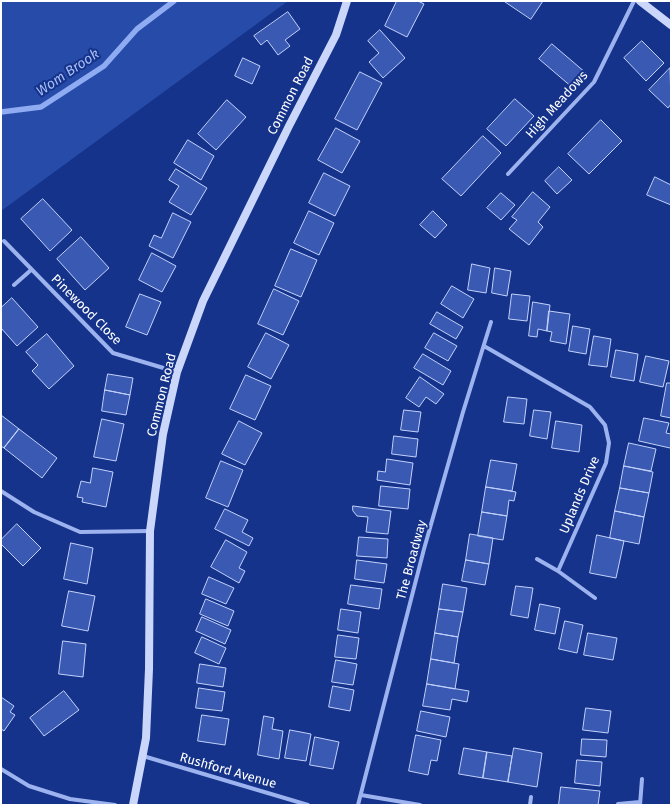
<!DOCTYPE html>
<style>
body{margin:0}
#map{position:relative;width:672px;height:806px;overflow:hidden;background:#15338a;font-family:"Fira Sans",sans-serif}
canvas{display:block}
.frame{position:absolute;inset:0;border:2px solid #fff;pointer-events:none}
</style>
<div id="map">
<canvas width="672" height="806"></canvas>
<div class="frame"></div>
</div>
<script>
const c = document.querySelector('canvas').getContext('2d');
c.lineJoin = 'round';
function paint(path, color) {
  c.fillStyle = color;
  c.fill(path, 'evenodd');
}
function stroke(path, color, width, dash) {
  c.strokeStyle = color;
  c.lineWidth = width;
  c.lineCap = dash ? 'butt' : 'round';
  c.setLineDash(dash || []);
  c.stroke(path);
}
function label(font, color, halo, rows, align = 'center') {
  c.font = font + ' "Fira Sans",sans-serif';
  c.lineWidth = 4;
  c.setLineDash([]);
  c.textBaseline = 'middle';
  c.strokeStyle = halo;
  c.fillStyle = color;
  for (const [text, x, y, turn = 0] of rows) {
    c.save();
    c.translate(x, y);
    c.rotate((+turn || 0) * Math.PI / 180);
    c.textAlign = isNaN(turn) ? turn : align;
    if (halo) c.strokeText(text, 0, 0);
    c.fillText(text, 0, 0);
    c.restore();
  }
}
const green = new Path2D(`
 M1 1H288L1 211Z`);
const stream = new Path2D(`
 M1 112 41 107 104 66 137 29 174 1`);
const building = new Path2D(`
 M397 1H418L424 4 407 37 385 26Z
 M504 1H543L531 19Z
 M288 12 300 29 285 40 290 46 278 55 267 40 261 45 254 36Z
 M380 30 405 58 383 78 369 62 379 53 368 41Z
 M642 41 664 63 646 81 624 58Z
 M552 44 586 73 573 88 539 59Z
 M243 58 260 66 252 84 235 76Z
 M670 68 671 104 668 108 649 90Z
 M360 72 382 83 357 130 335 119Z
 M515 99 534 116 506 146 487 129Z
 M227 100 246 117 216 150 198 134Z
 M601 120 622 141 589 174 568 154Z
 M336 128 360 141 342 173 318 160Z
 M483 136 501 153 461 196 442 179Z
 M188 140 214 156 201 180 174 163Z
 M559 167 572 180 557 194 545 181Z
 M176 169 207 188 191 215 169 202 179 186 169 180Z
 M324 173 350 186 335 216 309 203Z
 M655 177 671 185V205L647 195Z
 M533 192 550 207 538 222 543 227 529 245 509 229 517 220 512 217Z
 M501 193 515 205 501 220 487 208Z
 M43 199 72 230 50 251 21 219Z
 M309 211 334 223 319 255 294 243Z
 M433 211 447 225 435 238 420 225Z
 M173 213 191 222 173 258 149 246 154 235 161 238Z
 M81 237 109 268 85 290 57 259Z
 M291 249 317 260 301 297 275 286Z
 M152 253 176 266 162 292 139 280Z
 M472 264 490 268 486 293 468 290Z
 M495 268 511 271 507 296 492 293Z
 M452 286 474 299 463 318 441 304Z
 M274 289 299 301 283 335 258 324Z
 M140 294 161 302 147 335 126 327Z
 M512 294 530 296 527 321 509 319Z
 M12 298 38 327 17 346 1 328V308Z
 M533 302 550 305 547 331 538 329 537 337 529 336Z
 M549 311 570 314 566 344 550 341 552 332 547 331Z
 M437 312 463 327 456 339 430 324Z
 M573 326 590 329 586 354 569 351Z
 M266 333 289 345 271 379 248 367Z
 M434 333 457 346 448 361 425 348Z
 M47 334 74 366 49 389 32 371 38 365 26 352Z
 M594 336 611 339 607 367 589 365Z
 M616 350 638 354 634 381 611 377Z
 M423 354 451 371 443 385 414 368Z
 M646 356 669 361 663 387 640 382Z
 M108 374 133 378 130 395 105 390Z
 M246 375 271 386 255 420 230 409Z
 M420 377 444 394 436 404 426 397 419 407 406 398Z
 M667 383H671V418L661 416Z
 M105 390 130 395 126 415 102 411Z
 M508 397 527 399 524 424 504 422Z
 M404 410 421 412 418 432 401 430Z
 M534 410 551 412 547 439 530 436Z
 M1 415 19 429 4 448 1 446Z
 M644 418 669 423 666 433 671 434V446L670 448 639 441Z
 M102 419 124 424 116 461 94 457Z
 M239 421 262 433 245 465 222 454Z
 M556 421 582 425 579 452 552 448Z
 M19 429 57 458 42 478 4 448Z
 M394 436 418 439 416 457 392 454Z
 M629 443 656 449 651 471 624 466Z
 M387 459 413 463 410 485 377 480 378 471 385 472Z
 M491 460 517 464 512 491 486 487Z
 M221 461 243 470 228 507 206 498Z
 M624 466 653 472 649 493 620 488Z
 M93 468 113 472 106 507 82 502 83 498 77 497 81 481 90 483Z
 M381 486 410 489 408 509 379 506Z
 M486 487 516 492 514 501 509 500 507 516 482 512Z
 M620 488 649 493 644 517 615 511Z
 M353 506 391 511 388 534 366 532 368 517 357 516 353 511Z
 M225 509 248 520 242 532 253 538 249 546 215 529Z
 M615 511 644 517 639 544 610 538Z
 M482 512 507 516 503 540 478 536Z
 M17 524 41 548 23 566 1 544V540Z
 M470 534 493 538 489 564 466 560Z
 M597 535 624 541 616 578 590 573Z
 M359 537 388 539 387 558 357 556Z
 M226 540 247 552 239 568 245 571 239 583 211 567Z
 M71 543 93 548 87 584 64 579Z
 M357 560 387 564 384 583 355 579Z
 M466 560 489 564 485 585 462 581Z
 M209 577 234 588 226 604 202 594Z
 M443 584 467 588 463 612 439 609Z
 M351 585 382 589 379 609 348 604Z
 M516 586 533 588 528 618 511 615Z
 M69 591 95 596 88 631 62 626Z
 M206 599 234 611 228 626 200 614Z
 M540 604 560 608 555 634 535 630Z
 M341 609 361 612 358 633 338 630Z
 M439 609 463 612 458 637 435 633Z
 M202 617 231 630 225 644 196 631Z
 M565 621 583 625 577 653 559 649Z
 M435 633 458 637 454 663 431 659Z
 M588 633 617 638 613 660 584 655Z
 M338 635 359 638 356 659 335 657Z
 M202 637 226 648 219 664 195 653Z
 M63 641 86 644 83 677 59 674Z
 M431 659 459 664 455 689 427 684Z
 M336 660 357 664 353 685 332 682Z
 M200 664 226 668 223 687 197 683Z
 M427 684 469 691 467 702 452 699 450 710 423 706Z
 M333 686 354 690 350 711 329 707Z
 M199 688 225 692 222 711 196 708Z
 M64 691 79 710 44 736 30 718Z
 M1 697 14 706 10 712 15 715 4 731 1 729Z
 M586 708 611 711 608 733 583 730Z
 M421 711 450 717 446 737 417 731Z
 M202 715 229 719 225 745 198 741Z
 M264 716 274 718 272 729 283 731 279 759 258 755Z
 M290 730 311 734 306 761 285 758Z
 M416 735 441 740 437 761 431 760 428 775 409 771Z
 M315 737 339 742 333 769 310 765Z
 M582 739 607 740 606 757 581 755Z
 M464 748 487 752 483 778 459 774Z
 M514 748 542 753 537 787 508 782Z
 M487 752 512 756 508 782 483 778Z
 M577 760 602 762 600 786 575 783Z
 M561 787 600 791 598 805H559Z`);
const street = new Path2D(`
 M508 174 594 82 634 1
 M4 241 113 353 177 372
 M14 285 31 270
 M484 346 590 407 605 425 609 443 606 463 558 571
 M1 491 34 512 80 532 150 531
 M537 559 558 571 595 598
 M143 756 308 805
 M1 769 29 786 70 799 115 805
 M361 795 420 805
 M618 804 640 802
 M358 805 424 549 463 412 491 322
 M530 805 531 797
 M640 805 642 779`);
const secondary = new Path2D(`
 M640 1 671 25
 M133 805 146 738 149 669 150 531 163 434 177 372 203 301 289 126 336 35 347 1`);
const streetNames = [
 ["Common Road",291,96,-63],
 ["High Meadows",557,105,-48],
 ["Pinewood Close",86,310,45],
 ["Common Road",162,395,-76],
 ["Uplands Drive",580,495,-67],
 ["The Broadway",412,560,-75],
 ["Rushford Avenue",228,771,16]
];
const waterNames = [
 ["Wom Brook",68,73,-34]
];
paint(green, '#274ba9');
stroke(stream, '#8fabf2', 5.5);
paint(building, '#3959b2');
stroke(building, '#c3d2fb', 1);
stroke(street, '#9db3ef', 4);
stroke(secondary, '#cad6fa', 8);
label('13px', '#fff', '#15338a', streetNames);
label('italic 14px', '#a8bef6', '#15338a', waterNames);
</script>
